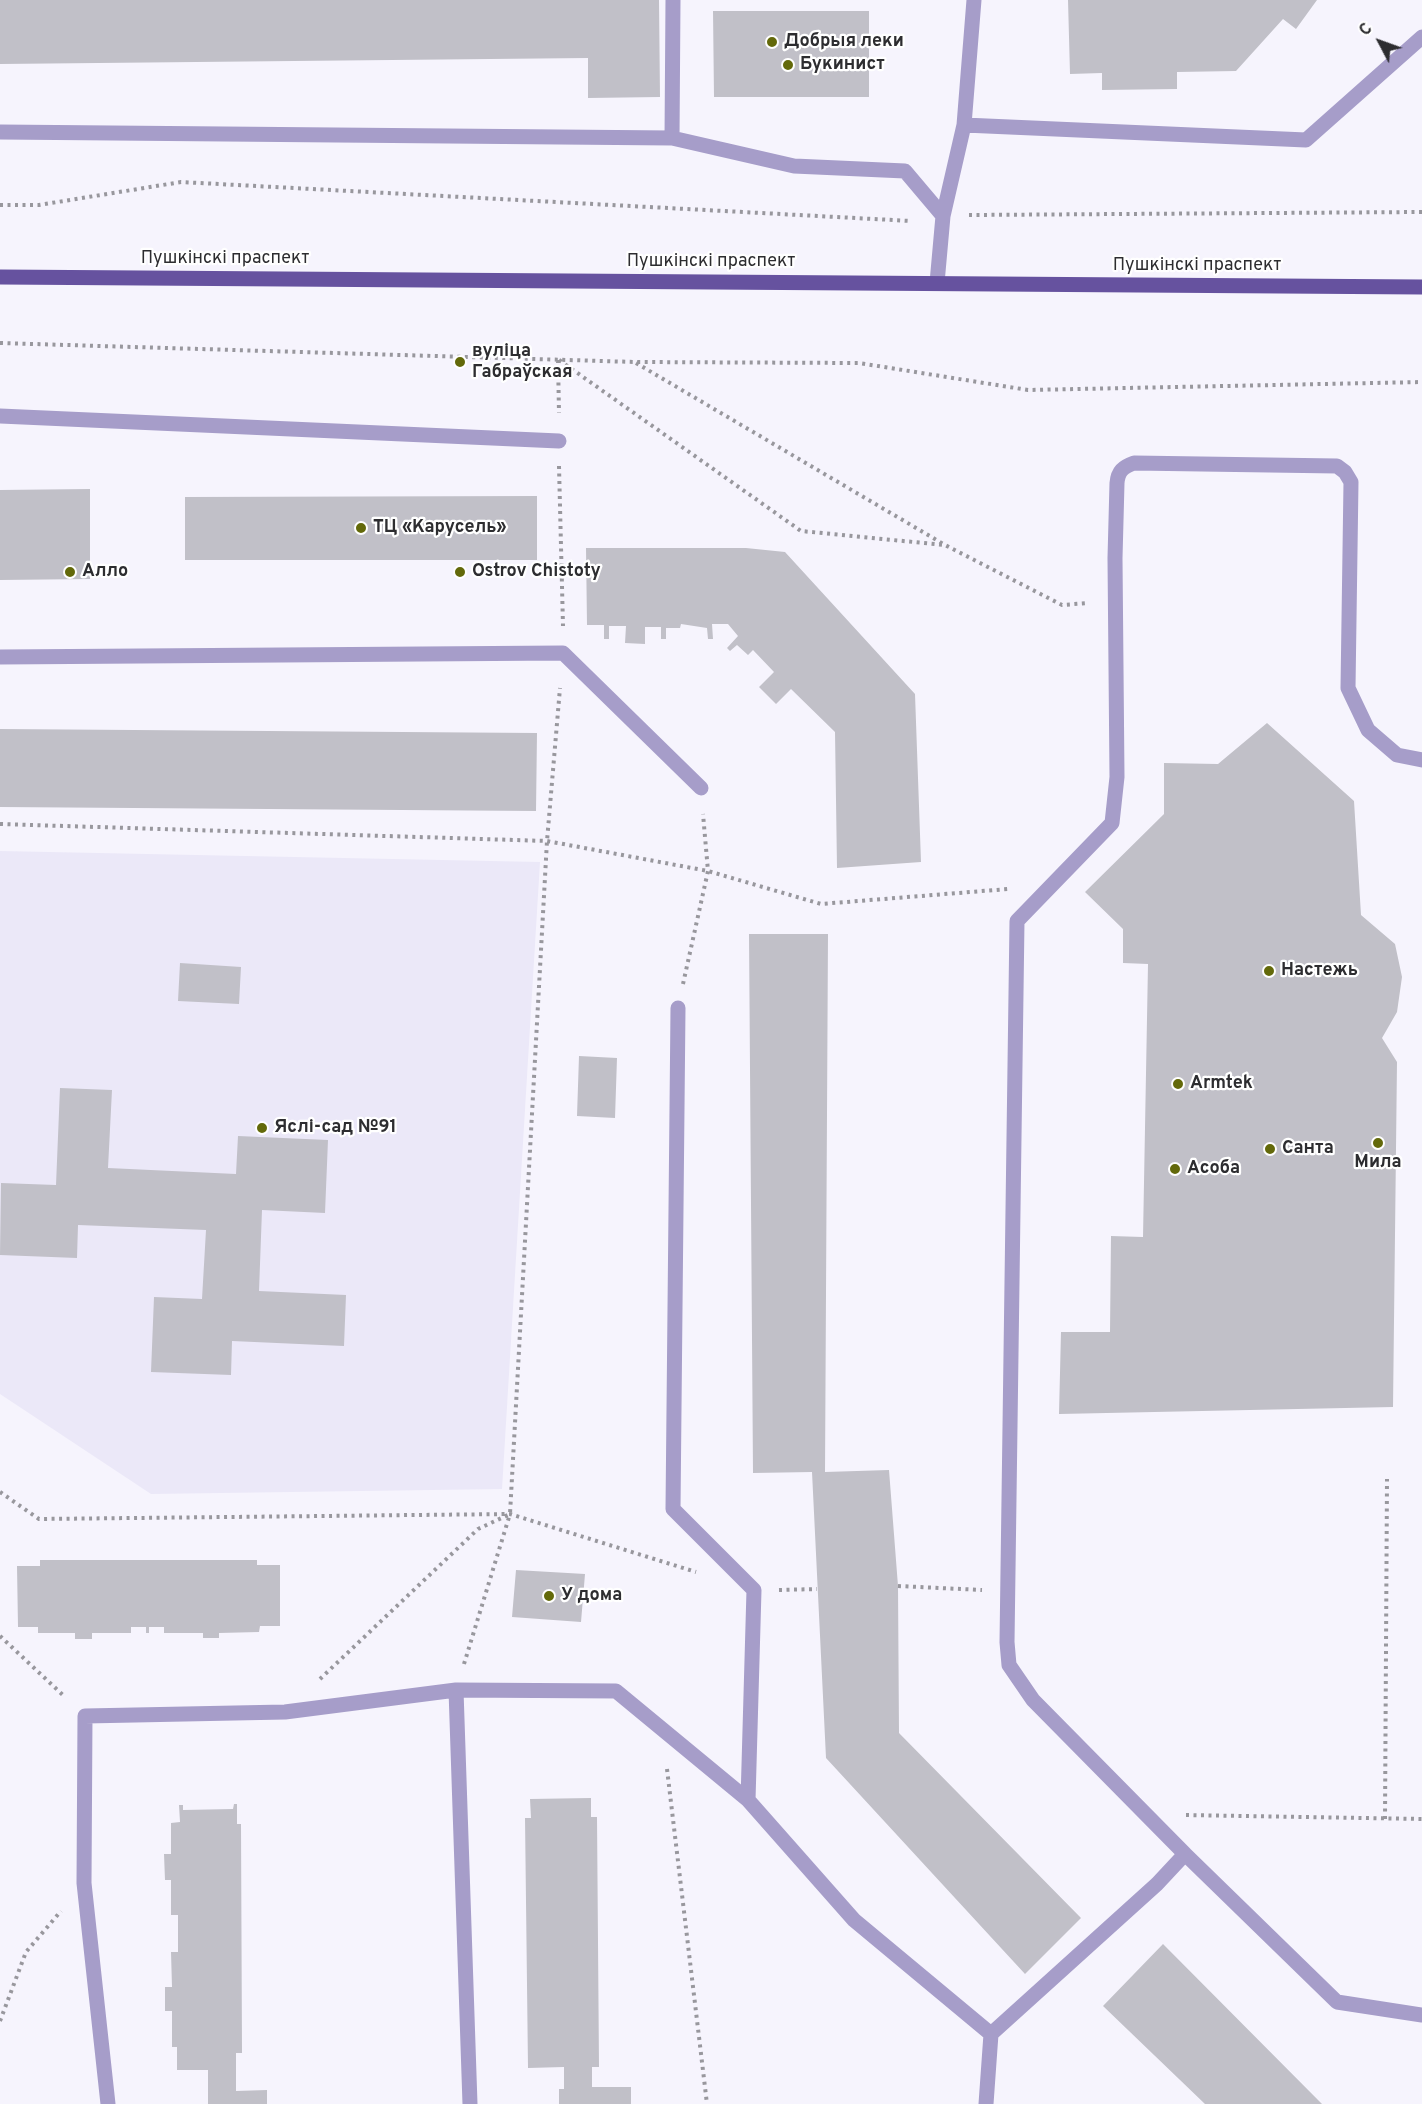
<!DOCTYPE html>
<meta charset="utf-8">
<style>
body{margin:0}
#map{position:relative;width:1422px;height:2104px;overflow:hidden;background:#f6f4fd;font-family:Overpass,sans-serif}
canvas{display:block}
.north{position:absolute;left:1350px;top:12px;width:60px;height:60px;-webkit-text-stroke:4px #fff;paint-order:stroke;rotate:311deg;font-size:16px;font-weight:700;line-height:24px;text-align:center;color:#2d2d30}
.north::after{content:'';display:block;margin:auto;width:21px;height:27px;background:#2d2d30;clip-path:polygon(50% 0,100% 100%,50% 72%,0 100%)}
</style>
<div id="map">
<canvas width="1422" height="2104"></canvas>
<div class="north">С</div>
</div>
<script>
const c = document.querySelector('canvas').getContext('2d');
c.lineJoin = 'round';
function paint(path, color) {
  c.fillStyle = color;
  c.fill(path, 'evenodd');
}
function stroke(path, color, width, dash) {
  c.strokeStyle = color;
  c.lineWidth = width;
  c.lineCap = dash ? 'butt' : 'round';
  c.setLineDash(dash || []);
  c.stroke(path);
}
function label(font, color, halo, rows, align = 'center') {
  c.font = font + ' Overpass,sans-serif';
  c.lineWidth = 4.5;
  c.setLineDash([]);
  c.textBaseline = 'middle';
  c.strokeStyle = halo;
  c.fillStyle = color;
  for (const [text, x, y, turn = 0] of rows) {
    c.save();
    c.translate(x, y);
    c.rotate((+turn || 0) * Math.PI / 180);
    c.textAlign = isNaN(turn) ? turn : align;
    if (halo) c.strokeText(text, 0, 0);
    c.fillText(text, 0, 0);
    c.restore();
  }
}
const built = new Path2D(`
 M0 851 540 862 502 1489 151 1494 0 1394Z`);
const building = new Path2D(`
 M0 0H659L660 97 588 98V58L0 64Z
 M1068 0H1317L1296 29 1283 19 1236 71 1177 72V89L1102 90V73L1070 74Z
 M713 11H869V97H714Z
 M90 489V579L0 580V490Z
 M537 496V560H185V497Z
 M586 548H746L785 552 915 694 921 862 837 868 835 732 791 689 776 704 759 687 774 672 753 650 748 655 737 645 730 651 727 648 738 636 728 624H712L713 639H708L707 628 681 624 680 628H666V639H661V627H645V644L625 643 626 626H609V639H604V625H587Z
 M1267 723 1354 801 1361 915 1395 944 1402 977 1397 1012 1382 1038 1397 1062 1393 1407 1059 1414 1061 1332H1110L1111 1236 1143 1237 1148 964 1123 963V929L1085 892 1164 814V763L1218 764Z
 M0 729 537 733 536 811 0 807Z
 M749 934H828L825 1472 889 1470 898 1586 899 1733 1081 1918 1025 1974 826 1758 812 1472 753 1473Z
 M180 963 241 967 239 1004 178 1001Z
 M579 1056 617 1058 615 1118 577 1116Z
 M60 1088 112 1090 108 1168 236 1174 238 1136 328 1140 325 1213 262 1210 259 1291 346 1295 344 1346 232 1341 231 1375 151 1372 154 1297 202 1299 206 1230 78 1225 77 1258 0 1255 1 1183 56 1185Z
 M40 1560H257V1565H280V1626H260L259 1632 219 1633V1638H203V1633H164V1627H149V1633H146V1627H131V1633H92V1639H75V1633H38V1627H18L17 1566H40Z
 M516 1570 585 1574 581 1622 512 1617Z
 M591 1798V1817H597L599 2067H592V2087H631V2104H559V2089H564V2067L528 2068 525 1818H531L530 1799Z
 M234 1804H237V1824H241L242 2053H236V2091L267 2090V2104H208V2070H177V2047H172V2011H165V1987H172L171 1952H178V1915H171V1880H165L164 1854H171V1823L180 1822 179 1805H183V1810L233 1809Z
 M1163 1944 1322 2104H1205L1103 2006Z`);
const path = new Path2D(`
 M0 205H39L181 182 911 221
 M969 215 1422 212
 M0 343 635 362 859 363 1028 390 1422 382
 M558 360 559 413
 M559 360 801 531 944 545
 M636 363 945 545 1062 605 1089 603
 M559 466 563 626
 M0 824 547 841 708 871 821 904 1008 889
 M683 984 708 871 703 814
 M0 1492 39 1519 510 1514 696 1572
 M898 1586 982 1590
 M779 1590 817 1589
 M0 1636 65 1697
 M464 1664 510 1514
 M320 1679 478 1529 510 1514 547 841 560 688
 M667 1769 707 2104
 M1186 1815 1422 1819
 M1385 1819 1387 1479
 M0 2021 26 1952 61 1911`);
const minor = new Path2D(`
 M964 125 1306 140 1422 37
 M0 132 672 138 794 166 905 171 943 216
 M672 138 673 0
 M937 283 943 216 964 125 974 0
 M0 416 559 441
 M0 657 563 653 701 788
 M678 1008 673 1509 754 1590 748 1800
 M456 1690 470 2104
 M1185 1854 1033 1700 1009 1665 1007 1642 1017 921 1112 823 1117 777 1115 558 1117 483C1118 471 1123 467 1134 463L1337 466 1345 472 1351 482 1348 688 1368 730 1397 755 1422 760
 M108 2104 84 1883 85 1716 285 1712 456 1690 616 1691 748 1800 854 1920 991 2034 1157 1884 1185 1854 1337 2002 1422 2015
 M986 2104 991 2034`);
const major = new Path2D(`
 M0 277 1422 287`);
const markers = [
 [772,42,6,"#63690a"],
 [788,65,6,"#63690a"],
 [460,362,6,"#63690a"],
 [361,528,6,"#63690a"],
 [70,572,6,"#63690a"],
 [460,572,6,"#63690a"],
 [1269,971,6,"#63690a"],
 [1178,1084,6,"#63690a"],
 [262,1128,6,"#63690a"],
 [1378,1143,6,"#63690a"],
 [1270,1149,6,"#63690a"],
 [1175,1169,6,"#63690a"],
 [549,1596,6,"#63690a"]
];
const poiNames = [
 ["Добрыя леки",784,42],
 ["Букинист",800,65],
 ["вуліца",472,352],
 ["Габраўская",472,373],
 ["ТЦ «Карусель»",373,528],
 ["Алло",82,572],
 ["Ostrov Chistoty",472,572],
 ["Настежь",1281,971],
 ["Armtek",1190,1084],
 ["Яслі-сад №91",274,1128],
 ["Санта",1282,1149],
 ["Мила",1378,1163,"center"],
 ["Асоба",1187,1169],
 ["У дома",561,1596]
];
const streetNames = [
 ["Пушкінскі праспект",225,259],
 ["Пушкінскі праспект",711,262],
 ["Пушкінскі праспект",1197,266]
];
paint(built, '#ebe8f8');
paint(building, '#c1c0c8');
stroke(path, '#98979d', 4, [3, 4.5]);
stroke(minor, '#a69dc9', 15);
stroke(major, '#66529f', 15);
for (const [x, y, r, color] of markers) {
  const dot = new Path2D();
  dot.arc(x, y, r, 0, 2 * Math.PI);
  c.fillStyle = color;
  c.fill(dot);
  stroke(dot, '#fff', 2);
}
label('bold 18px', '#2d2d30', '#fff', poiNames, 'left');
label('18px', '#2d2d30', '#fff', streetNames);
</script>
